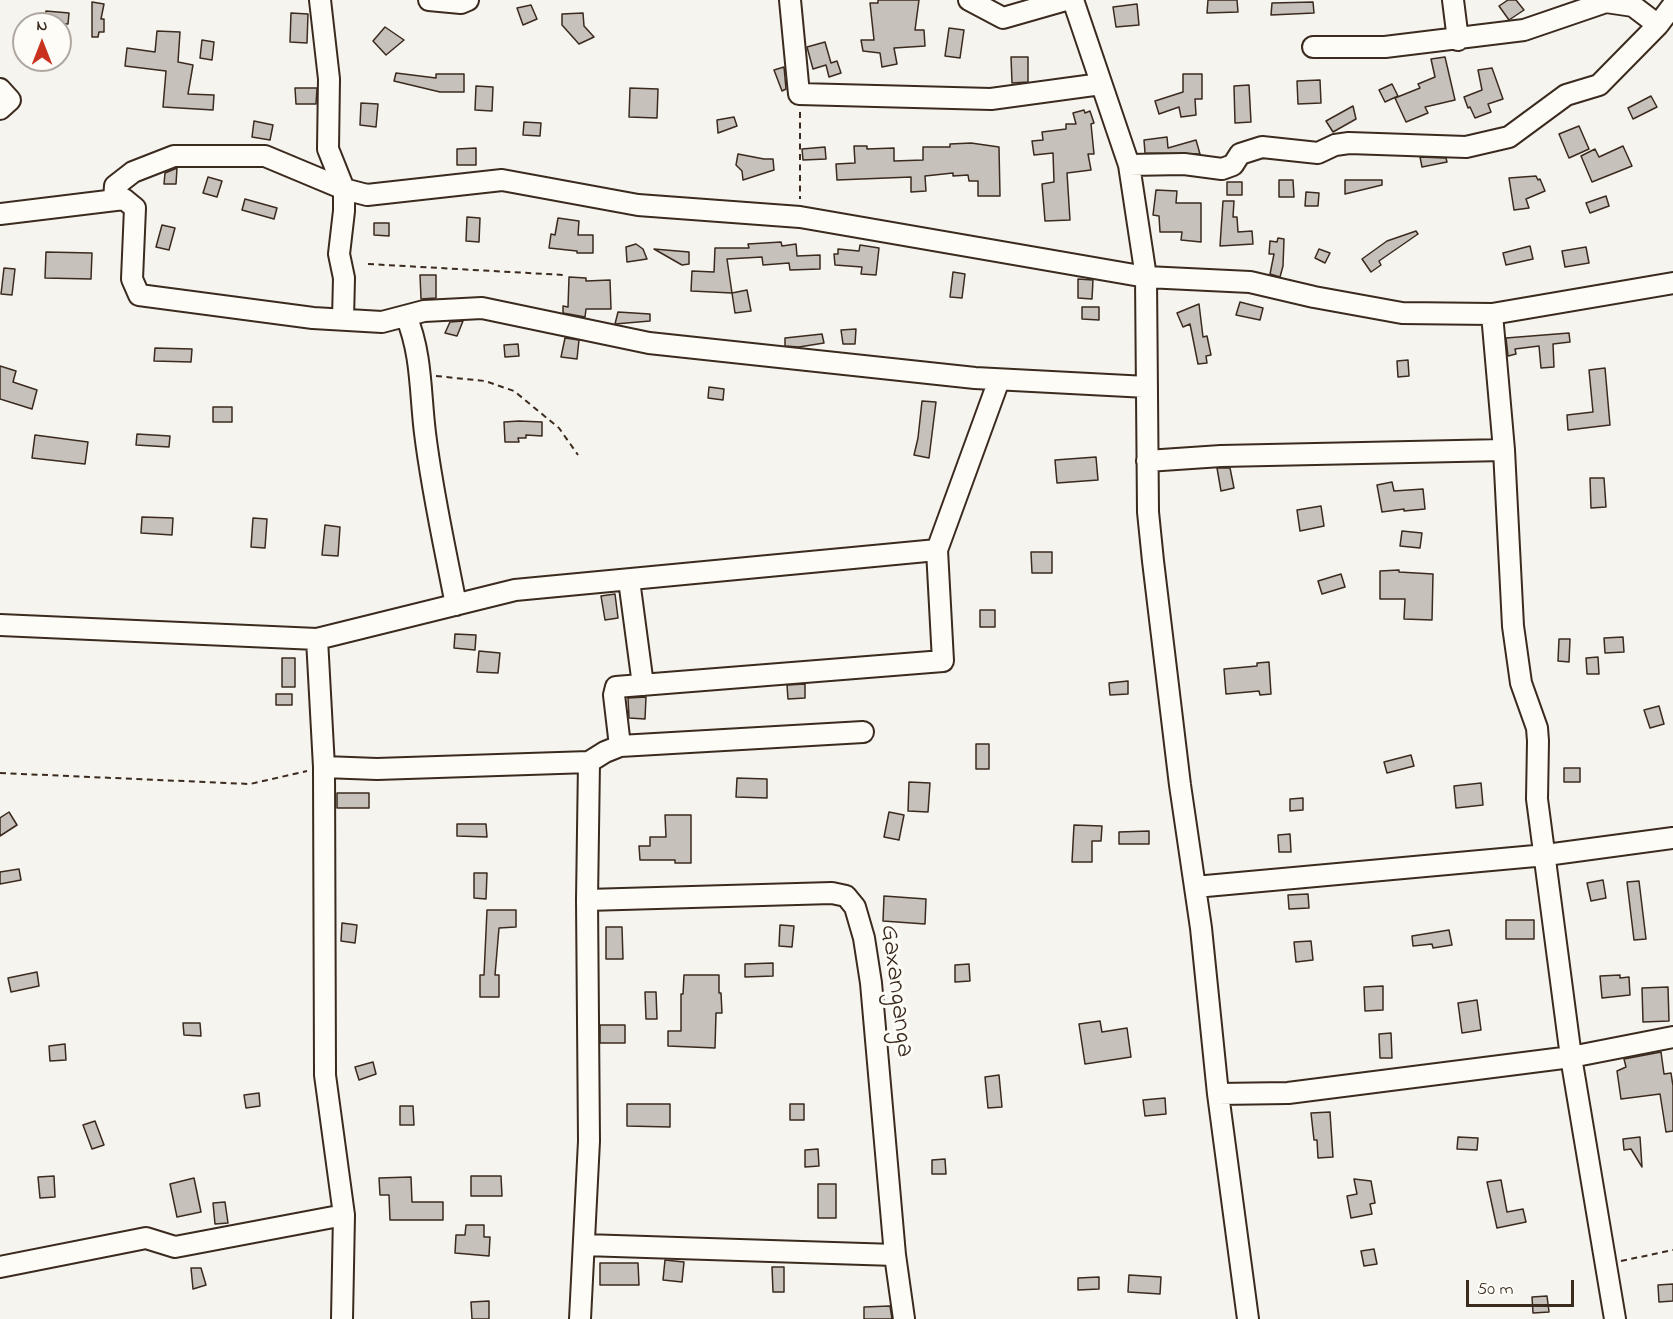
<!DOCTYPE html>
<style>
body{margin:0}
#map{position:relative;width:1673px;height:1319px;overflow:hidden;background:#f5f4ee;font-family:"Indie Flower",sans-serif}
canvas{display:block}
.north{position:absolute;left:12px;top:12px;width:60px;height:60px;box-sizing:border-box;background:#fdfcf7;border:2px solid #afa8a0;border-radius:50%;rotate:0deg;font-size:16px;font-weight:700;line-height:24px;text-align:center;color:#3b2a1e}
.north::after{content:'';display:block;margin:auto;width:21px;height:27px;background:#c8321e;clip-path:polygon(50% 0,100% 100%,50% 72%,0 100%)}
.scale{position:absolute;left:1466px;top:1280px;width:108px;height:27px;box-sizing:border-box;border:3px solid #3b2a1e;border-top:0;padding-left:8px;font-size:18px;line-height:21px;white-space:nowrap;color:#3b2a1e;-webkit-text-stroke:4px #fdfcf7;paint-order:stroke}
</style>
<div id="map">
<canvas width="1673" height="1319"></canvas>
<div class="north">N</div>
<div class="scale">50 m</div>
</div>
<script>
const c = document.querySelector('canvas').getContext('2d');
c.lineJoin = 'round';
function paint(path, color) {
  c.fillStyle = color;
  c.fill(path, 'evenodd');
}
function stroke(path, color, width, dash) {
  c.strokeStyle = color;
  c.lineWidth = width;
  c.lineCap = dash ? 'butt' : 'round';
  c.setLineDash(dash || []);
  c.stroke(path);
}
function label(font, color, halo, rows, align = 'center') {
  c.font = font + ' "Indie Flower",sans-serif';
  c.lineWidth = 6;
  c.setLineDash([]);
  c.textBaseline = 'middle';
  c.strokeStyle = halo;
  c.fillStyle = color;
  for (const [text, x, y, turn = 0] of rows) {
    c.save();
    c.translate(x, y);
    c.rotate((+turn || 0) * Math.PI / 180);
    c.textAlign = isNaN(turn) ? turn : align;
    if (halo) c.strokeText(text, 0, 0);
    c.fillText(text, 0, 0);
    c.restore();
  }
}
const building = new Path2D(`
 M878 0H919L915 30H924L925 46 894 48 897 64 882 67 880 53 863 51 861 40H874L870 3H878Z
 M1208 0H1237L1238 12 1207 13Z
 M1508 0H1516L1524 10 1509 20 1499 6Z
 M92 2 104 4 101 19H104V32H99L98 37H92Z
 M1313 2 1314 13 1271 15 1272 3Z
 M1137 4 1139 25 1116 27 1113 7Z
 M531 5 537 19 523 25 517 8Z
 M46 11 69 13 68 24H44Z
 M291 13 308 14 307 43 290 42Z
 M583 13 584 26 594 37 579 44 562 25V14Z
 M385 27 404 40 386 55 373 41Z
 M949 28 964 30 960 58 945 56Z
 M157 31 180 32 178 62 193 65 188 94 214 95 213 110 163 107 166 71 125 66 127 48 155 52Z
 M202 40 214 42 212 60 200 58Z
 M825 42 831 63 837 61 841 73 829 77 826 65 813 69 807 47Z
 M1011 57H1028V82L1012 83Z
 M1445 57 1455 100 1425 107 1428 113 1406 122 1395 98 1420 88 1418 84 1435 77 1431 59Z
 M784 67 786 89 782 91 774 70Z
 M1492 68 1503 99 1488 104 1491 112 1475 118 1470 107 1468 108 1464 97 1482 90 1478 70Z
 M396 73 436 78V74H464V92H440L394 81Z
 M1183 74H1202V99H1195L1196 115 1181 117 1179 107 1159 114 1155 101 1183 92Z
 M1320 80 1321 103 1298 104 1297 81Z
 M1392 84 1398 96 1385 102 1379 90Z
 M1249 85 1251 122 1235 123 1234 86Z
 M476 86 493 87 492 111 475 110Z
 M295 88H317L316 104H296Z
 M630 88 658 89 657 118 629 117Z
 M1651 96 1657 107 1633 119 1628 108Z
 M361 103 378 104 376 127 360 125Z
 M1353 106 1356 119 1333 132 1326 121Z
 M1084 110 1085 113 1090 111 1094 123 1091 124 1094 154H1088L1091 170 1067 173 1070 220 1045 221 1042 184 1054 182 1053 153 1034 155 1032 141 1043 140 1042 132 1066 129V124H1076L1073 113Z
 M734 117 737 126 718 133 717 120Z
 M254 121 273 125 270 140 252 137Z
 M524 122 541 123 540 136 523 135Z
 M1579 126 1589 149 1569 158 1559 134Z
 M1167 137 1168 148 1196 140 1200 154 1145 153 1144 140Z
 M971 143 999 147 1000 196H978V181H969L968 175 953 176V173L925 176 926 191 911 192V177L837 180 836 164 855 163 854 146H867V149L894 148V161L923 160V147H950V144Z
 M1623 146 1632 166 1592 182 1581 156 1595 149 1599 157Z
 M825 147 826 159 803 160 802 149Z
 M476 148V165H457V149Z
 M738 154 764 159H773L774 170 743 180 742 171 736 165Z
 M1420 157 1446 158 1447 162 1422 167Z
 M177 168 176 184H164L165 173Z
 M1536 176 1538 180 1540 179 1545 191 1526 199 1529 208 1514 210 1509 178Z
 M208 177 222 181 217 197 203 193Z
 M1279 180H1293L1294 197H1279Z
 M1345 180H1382V185L1345 194Z
 M1227 182H1242V195H1227Z
 M1156 190 1177 191 1176 203H1201V242L1181 240 1182 232H1160L1159 216 1153 215Z
 M1306 192 1319 193 1318 206H1305Z
 M1606 196 1609 206 1590 213 1586 203Z
 M245 199 277 208 274 219 242 210Z
 M1223 201H1234L1233 217H1237L1238 232 1252 231 1253 244 1220 246Z
 M467 217 480 218 479 242 466 241Z
 M558 218 579 221 578 235H593V253H577V251L549 248 551 234 555 235Z
 M374 223H389V236L374 235Z
 M162 225 175 228 169 250 156 247Z
 M1416 231 1418 234 1379 261 1381 265 1371 272 1362 259 1387 241Z
 M1278 238 1284 239 1283 266 1280 277 1270 274 1274 254H1269L1270 241 1277 242Z
 M781 242 782 246 796 244 797 256 820 255V269L790 270 789 263 763 265 762 257 727 259 732 293 691 291 692 271 714 272 715 248H749L748 244Z
 M636 244 643 249 647 259 627 262 626 247Z
 M860 245 879 248 876 275 861 274 862 267 835 265 834 254H838V249L859 251Z
 M1530 246 1533 259 1506 265 1503 253Z
 M1586 247 1589 263 1565 267 1562 251Z
 M654 249 689 252V264L682 265Z
 M1319 249 1330 253 1325 263 1315 258Z
 M46 252 92 253 91 279 45 278Z
 M4 268 15 269 12 295 1 294Z
 M953 272 965 274 962 298 950 297Z
 M420 275H436V298L421 299Z
 M569 277 586 278V281L610 280 611 309H586L585 317 563 313V306L568 307Z
 M1078 279 1093 280 1092 299 1078 298Z
 M747 290 751 311 735 313 732 293Z
 M1240 302 1263 308 1260 320 1236 315Z
 M1199 304 1203 337 1207 336 1211 355 1206 356 1207 363 1198 364 1190 324 1183 327 1177 313Z
 M1082 307H1099V320L1082 319Z
 M618 312 650 314V321L615 324Z
 M463 321 457 336 445 333 450 322Z
 M856 329 855 344H843L841 330Z
 M1569 333 1570 342 1553 344 1554 367 1541 368 1539 346 1515 349 1516 354 1508 356 1506 338Z
 M822 334 824 343 799 347 785 346V338Z
 M565 338 579 340 577 359 561 357Z
 M518 344 519 356 505 357 504 345Z
 M155 348 192 349 191 362 154 361Z
 M1408 360 1409 376 1398 377 1397 361Z
 M0 366 16 371 13 382 37 390 32 409 0 399Z
 M1605 368 1610 425 1568 430 1567 415 1593 412 1589 370Z
 M709 387 724 389 723 400 708 398Z
 M922 401 936 402 929 458 914 455 918 438Z
 M213 407H232V422H213Z
 M519 421 542 422V436L526 435V438H518L519 442H505L504 422Z
 M137 434 170 436 169 447 136 445Z
 M35 435 88 442 85 464 32 458Z
 M1096 457 1098 480 1057 483 1055 460Z
 M1217 468H1230L1234 488 1221 491Z
 M1590 478H1604L1606 507 1591 508Z
 M1392 482 1394 491 1423 489 1425 509 1404 511V509L1382 512 1377 485Z
 M1321 506 1324 526 1300 531 1297 510Z
 M142 517 173 518 172 535 141 533Z
 M253 518 267 519 265 548 251 547Z
 M325 525 340 527 338 556 322 555Z
 M1402 531 1422 533 1420 548 1400 546Z
 M1031 552H1052V573H1032Z
 M1399 570V572L1433 574 1432 620 1404 619 1405 599H1380V571Z
 M1341 574 1345 587 1322 594 1318 581Z
 M615 594 618 618 605 620 601 596Z
 M980 610H995V627H980Z
 M455 634 476 635 475 650 454 648Z
 M1623 637 1624 652 1605 653 1604 638Z
 M1559 639H1570L1569 662 1558 661Z
 M479 651 500 653 498 673 477 672Z
 M1598 657 1599 674H1587L1586 658Z
 M282 658H295V687H282Z
 M1269 662 1271 694 1260 695 1259 691 1226 694 1224 669 1257 666V663Z
 M1128 681V694L1110 695 1109 683Z
 M805 684V698L788 699 787 685Z
 M276 694H292V705H276Z
 M646 697 645 719 629 718 628 698Z
 M1659 706 1664 724 1650 728 1644 710Z
 M976 744H989V769H976Z
 M1411 755 1414 766 1387 773 1384 762Z
 M1564 768H1580V782H1564Z
 M737 778 767 779V798L736 797Z
 M909 782 930 783 928 812 908 811Z
 M1481 783 1483 805 1456 808 1454 786Z
 M337 793H369V808H337Z
 M1303 798V810L1290 811V799Z
 M9 812 17 825 0 836V818Z
 M889 812 904 815 899 840 884 837Z
 M665 815H691V863H675V860H640L639 846H650V837H666Z
 M457 824H486L487 837 457 836Z
 M1074 825 1102 826 1101 841H1092V862H1072Z
 M1149 831V844H1119V832Z
 M1290 834 1291 852H1279L1278 835Z
 M19 869 21 880 0 884V872Z
 M474 873H487L486 899 474 898Z
 M1603 880 1606 898 1591 901 1587 883Z
 M1639 881 1646 939 1634 940 1627 882Z
 M1308 894 1309 908 1289 909 1288 895Z
 M884 896 926 899 925 924 883 921Z
 M487 910H516V927L499 928 495 975H499V997H480V975H484Z
 M1506 920H1534V939H1506Z
 M342 923 357 925 355 943 341 941Z
 M780 925 794 926 792 947 779 946Z
 M606 927H622L623 959H606Z
 M1449 930 1452 945 1433 948 1432 944 1413 946 1412 936Z
 M1311 941 1313 960 1296 962 1294 942Z
 M773 963V976L745 977V964Z
 M969 964 970 981 955 982V965Z
 M37 972 39 986 11 992 8 978Z
 M684 975H719V993H721L722 1013H716L715 1048 668 1046V1031H681V994H683Z
 M1620 975V978L1629 977 1630 995 1602 998 1600 976Z
 M1383 986V1010L1365 1011 1364 987Z
 M1668 987 1669 1021 1643 1022 1642 988Z
 M645 992H656L657 1019H646Z
 M1477 1000 1481 1030 1462 1033 1458 1003Z
 M1100 1021 1102 1032 1127 1028 1131 1057 1085 1064 1079 1024Z
 M183 1023H200L201 1036 184 1035Z
 M600 1025H625V1043H600Z
 M1391 1033 1392 1058H1380L1379 1034Z
 M65 1044 66 1060 50 1061 49 1046Z
 M1661 1052 1664 1074 1671 1073 1673 1086V1131L1666 1132 1660 1094 1621 1099 1617 1071 1626 1067 1624 1059Z
 M373 1062 376 1074 359 1080 355 1067Z
 M999 1075 1002 1107 988 1108 985 1077Z
 M259 1093 260 1106 246 1108 244 1095Z
 M1165 1098 1166 1114 1145 1116 1143 1100Z
 M627 1104H670V1127L627 1126Z
 M790 1104H804V1120H790Z
 M400 1106H413L414 1125H400Z
 M1330 1112 1333 1157 1318 1158 1317 1140H1314L1311 1113Z
 M95 1121 104 1145 92 1149 83 1125Z
 M1458 1137 1478 1138 1477 1150 1457 1149Z
 M1640 1137 1642 1167 1631 1149 1624 1150 1623 1139Z
 M818 1149 819 1166 805 1167V1150Z
 M945 1159 946 1174H932V1160Z
 M54 1176 55 1197 40 1198 38 1177Z
 M471 1176H501L502 1196H471Z
 M411 1177 412 1202H443V1220H390L389 1195H380L379 1178Z
 M194 1178 201 1212 177 1217 170 1184Z
 M1354 1179 1371 1181 1375 1203 1370 1204 1372 1214 1351 1218 1347 1196 1357 1194Z
 M1501 1180 1507 1212 1523 1209 1526 1222 1497 1228 1487 1182Z
 M818 1184H836V1218H818Z
 M225 1202 228 1223 215 1224 213 1203Z
 M466 1225H484V1237H490L489 1256 455 1253 456 1235H465Z
 M1374 1249 1377 1264 1364 1266 1361 1251Z
 M665 1260 684 1262 682 1282 663 1280Z
 M600 1263H638L639 1285H600Z
 M772 1267H784V1292H773Z
 M191 1268H201L206 1285 193 1289Z
 M1129 1275 1161 1277 1160 1294 1128 1292Z
 M1099 1277V1289L1078 1290V1278Z
 M1673 1284V1301L1659 1302 1658 1285Z
 M1547 1296 1549 1312 1533 1313 1532 1297Z
 M489 1301V1319H472L471 1302Z
 M890 1306 892 1319H864V1307Z`);
const path = new Path2D(`
 M800 112V199
 M368 264 564 275
 M436 376 485 381 514 391 559 428 578 455
 M0 773 250 784 307 771
 M1621 1261 1673 1250`);
const minor = new Path2D(`
 M320 0 329 79 328 149 344 189V211L339 254 344 278 343 319
 M429 0 461 3 468 0
 M790 0 799 94 991 99 1101 84
 M969 0 1003 18 1066 0
 M1073 0 1129 165 1146 277 1148 512 1153 561 1180 785 1201 928 1218 1094 1248 1319
 M1453 0 1458 40
 M1313 47H1385L1524 30 1606 2 1633 6 1658 25
 M0 89 10 100 0 109
 M1129 165 1184 164 1222 169 1233 165 1240 154 1262 147 1318 153 1335 145 1349 143 1466 147 1509 137 1566 95 1599 85 1658 25 1673 5
 M114 199 115 186 133 172 174 156H265L344 189 367 195 502 180 638 205 800 217 1146 277 1250 282 1314 297 1402 313 1492 314 1673 283
 M0 214 124 199 135 208 132 279 139 295 313 318 382 322 424 311 482 308 649 343 975 378 1147 387
 M1492 314 1504 450 1513 626 1521 683 1537 728 1538 741 1537 799 1571 1057 1615 1319
 M406 316C422 354 420 393 425 433 432 491 445 548 456 605
 M1147 461 1221 456 1504 450
 M629 580 643 685
 M0 625 317 639 324 767 325 1075 344 1215 342 1319
 M317 639 515 590 937 550 999 380
 M620 746 614 695 616 687 943 661 937 550
 M324 767 377 769 589 762
 M1195 887 1546 855 1673 838
 M587 900 832 893 846 896 855 907 864 938 871 983 895 1255 904 1319
 M1218 1094 1288 1093 1571 1057 1673 1037
 M584 1245 895 1255
 M0 1267 146 1238 175 1247 344 1215
 M580 1319 589 1141 587 900 589 762 605 752 620 746 863 732`);
const streetNames = [
 ["Gaxanganga",895,991,83]
];
paint(building, '#c7c1bb');
stroke(building, '#3b2a1e', 1.5);
stroke(minor, '#3b2a1e', 24);
stroke(path, '#3b2a1e', 2, [6, 4.5]);
stroke(minor, '#fdfcf7', 20);
label('26px', '#3b2a1e', '#fdfcf7', streetNames);
</script>
